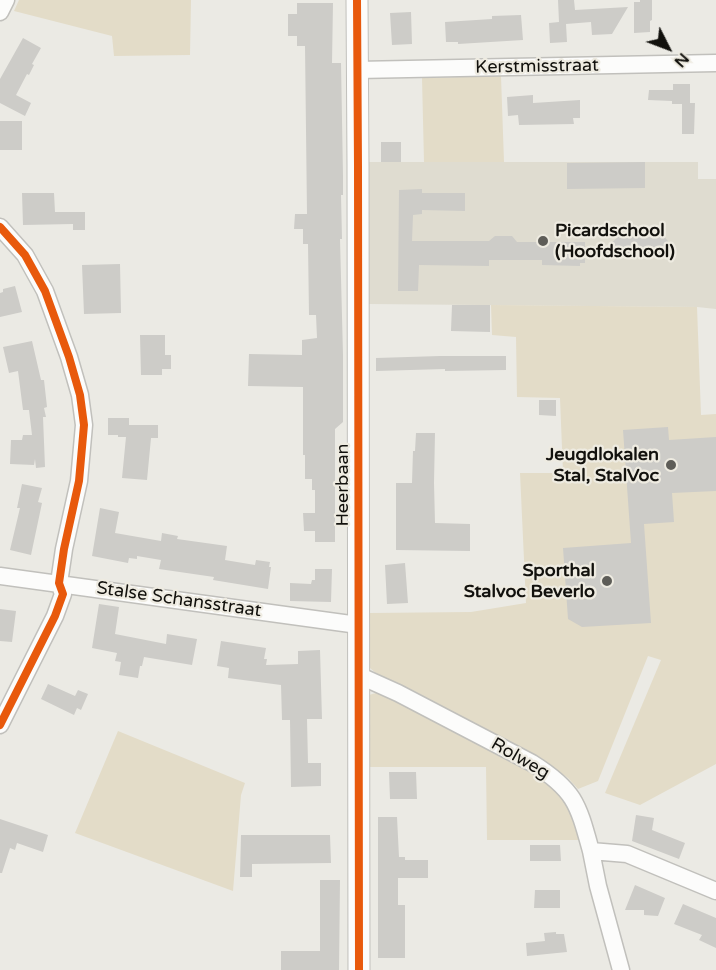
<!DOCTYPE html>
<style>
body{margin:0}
#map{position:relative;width:716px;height:970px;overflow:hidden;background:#ebeae4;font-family:"Varela Round",sans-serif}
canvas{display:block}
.north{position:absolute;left:638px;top:18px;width:60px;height:60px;-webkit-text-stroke:4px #eeebe1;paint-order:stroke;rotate:132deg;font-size:16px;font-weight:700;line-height:24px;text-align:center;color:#12110d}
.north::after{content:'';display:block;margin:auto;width:21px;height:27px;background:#12110d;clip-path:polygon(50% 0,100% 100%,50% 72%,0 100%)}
</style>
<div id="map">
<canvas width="716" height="970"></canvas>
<div class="north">N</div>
</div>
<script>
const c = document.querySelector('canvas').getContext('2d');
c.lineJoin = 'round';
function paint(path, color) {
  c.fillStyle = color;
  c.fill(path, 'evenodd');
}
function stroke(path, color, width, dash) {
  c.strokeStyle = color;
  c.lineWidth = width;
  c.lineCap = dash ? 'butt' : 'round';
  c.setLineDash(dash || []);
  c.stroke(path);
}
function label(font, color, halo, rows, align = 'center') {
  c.font = font + ' "Varela Round",sans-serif';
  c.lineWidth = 4.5;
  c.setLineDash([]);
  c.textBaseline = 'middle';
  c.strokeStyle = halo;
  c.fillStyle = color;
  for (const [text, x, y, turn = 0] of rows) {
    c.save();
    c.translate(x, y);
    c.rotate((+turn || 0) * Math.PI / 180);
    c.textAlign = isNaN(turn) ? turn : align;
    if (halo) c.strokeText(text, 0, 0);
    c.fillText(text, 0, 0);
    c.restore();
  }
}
const built = new Path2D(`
 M369 162H698V179H716V309L697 307 369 304Z`);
const green = new Path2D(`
 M19 0H191L190 55 114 56 112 36 14 11Z
 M501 76 504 162H424L422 78Z
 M491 305 697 307 701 415 716 414V764L640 805 605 793 661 660 648 656 598 781 578 789 568 778 552 767 379 676 370 668V613L471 612 526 603 520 473H563L560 398 517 397 516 337 492 335Z
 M376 693H382L511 760 545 781 558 794 569 809 581 840H487L486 767H370L369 695Z
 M118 731 245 783 241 795 233 891 75 833Z`);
const building = new Path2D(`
 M558 0H574L575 10 628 7 612 34 592 35 591 22 566 24 567 42 550 43 549 23 559 22Z
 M640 0H652V20L650 21V32L634 33V2H640Z
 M297 3H333L332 63H341L343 176V195H341L342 239H340L343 355V422L335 429V542H315V531H304L303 513H315V490H312V479H305V455H303V387L248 386 249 354 302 355V340L317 338 316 315H309L308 244H303V229H294L295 214H307L305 46H297V36H288V14H297Z
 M411 12 412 44 392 45 390 13Z
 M521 15 523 40 458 44V42H446L445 22 492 19V16Z
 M23 38 41 48 32 64 34 65 29 75 27 74 16 95 31 103 25 116 0 103V79Z
 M673 84H690V103H695L694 134H682V104H672V101L648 100 649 90H673Z
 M533 95V103L580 100V118H573L574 124 519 125 518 115 508 116 507 97Z
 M0 121H22V150H0Z
 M381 142H401V162H381Z
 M645 162V188L567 189V163Z
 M422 189V193H465V211L422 210V214L413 215 412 241H489L495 236H512L517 242H585V263H580V266L542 265V260H489V266L419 265 418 291H398L399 190Z
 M22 193H54L55 212H85V230H73V224L23 225Z
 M622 233H661L668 241V258L613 257V254H600Z
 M120 264 121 313 84 314 82 265Z
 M15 286 22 312 0 317V293L3 292V289Z
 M452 305H490V332L451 331Z
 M140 335H165V355H171V369H162V375H141Z
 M32 341 41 380H44L47 407 44 408 46 417H43L45 467 36 468 35 459 34 465 10 464 11 440H22L23 435H32L29 410H23L18 371 9 373 3 347Z
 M440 356H506V370L445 371V369L376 371V358Z
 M539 400H556V416L539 415Z
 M108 418H129V425H158V438H151L147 480 122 478 126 437H118V435H108Z
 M668 427 669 440 716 437V491L672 493 674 522 644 524 651 623 582 627 568 619 563 548 631 543 623 430Z
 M416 433H435L434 483 435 523 470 524V551L396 550V483H412L413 451H415Z
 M22 484 42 488 38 502 42 503 31 555 10 550 20 508H17Z
 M100 508 119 512 115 533 161 541 162 533 178 536 177 539 227 546 225 560 255 565 256 560 270 562 269 567H271L268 589 213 580 214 577 159 569 161 560 137 556V559L129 558 128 563 92 556Z
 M405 563 408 603 387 604 385 565Z
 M315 569H332L331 602 290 601V583L311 584 312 580H315Z
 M99 604 119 607 115 634 166 644 167 634 197 639 192 665 144 657 142 666H140L138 678 119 675 121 662 115 661 117 653 92 648Z
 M0 609 16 611 12 642 0 641Z
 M221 641 266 648 264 659H267L266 665 298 664V651L320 650 322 719H307L308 763H321V786L291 787 290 720H282L281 685 228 678 229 668 217 666Z
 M48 684 75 696 78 690 88 694 81 710 77 708 74 715 41 699Z
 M389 772H416L417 799H390Z
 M636 815 654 818 652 830 685 843 679 859 632 841Z
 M378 817H397L399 857H405V860H428V878H398V905H405V958H378Z
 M0 819 48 835 43 852 17 843 15 850 10 848 2 873H0Z
 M241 835H330L331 863 252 864V877H240Z
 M530 845H560L561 861H530Z
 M320 880H340L339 970H281V951H320Z
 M635 885 665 898 658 916 644 915V910H625Z
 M535 890H560V908H534Z
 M683 904 716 918V948L699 940 702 935 674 924Z
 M556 932V934H564L567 952 527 956 526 943 545 941 544 933Z`);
const minor = new Path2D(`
 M0 12 6 0
 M357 70 716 63
 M0 227 25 255 45 291 69 357 80 395 84 425 79 481 64 549 59 583 63 594 55 616 0 725
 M0 576 358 625
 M358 675 398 693 532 763C575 790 578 804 591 851L627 854 716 891
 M591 851 598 886 621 970`);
const tertiary = new Path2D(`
 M357 0 358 166 359 970`);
const cycleway = new Path2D(`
 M357 0 358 166 359 970
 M0 227 25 255 45 291 69 357 80 395 84 425 79 481 64 549 59 583 63 594 55 616 0 725`);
const markers = [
 [543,241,6,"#5e5d58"],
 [671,465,6,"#5e5d58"],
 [607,581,6,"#5e5d58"]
];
const streetNames = [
 ["Kerstmisstraat",537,67,-1],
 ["Heerbaan",343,485,-90],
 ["Stalse Schansstraat",179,600,8],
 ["Rolweg",520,759,30]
];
const poiNames = [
 ["Picardschool",555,231,"left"],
 ["(Hoofdschool)",555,252,"left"],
 ["Jeugdlokalen",659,455],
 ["Stal, StalVoc",659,476],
 ["Sporthal",595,571],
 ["Stalvoc Beverlo",595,592]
];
paint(built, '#dfdcd0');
paint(green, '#e3dcc8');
paint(building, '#cdccc8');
stroke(minor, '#c1c0bc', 19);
stroke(tertiary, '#c1c0bc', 23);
stroke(minor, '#fcfcfb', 16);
stroke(tertiary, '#fcfcfb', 21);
stroke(cycleway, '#e8590c', 8);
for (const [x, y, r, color] of markers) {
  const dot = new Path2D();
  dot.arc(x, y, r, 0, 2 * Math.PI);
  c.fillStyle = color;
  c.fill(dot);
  stroke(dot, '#eeebe1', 2);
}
label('18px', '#12110d', '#eeebe1', streetNames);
label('bold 18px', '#12110d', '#eeebe1', poiNames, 'right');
</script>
